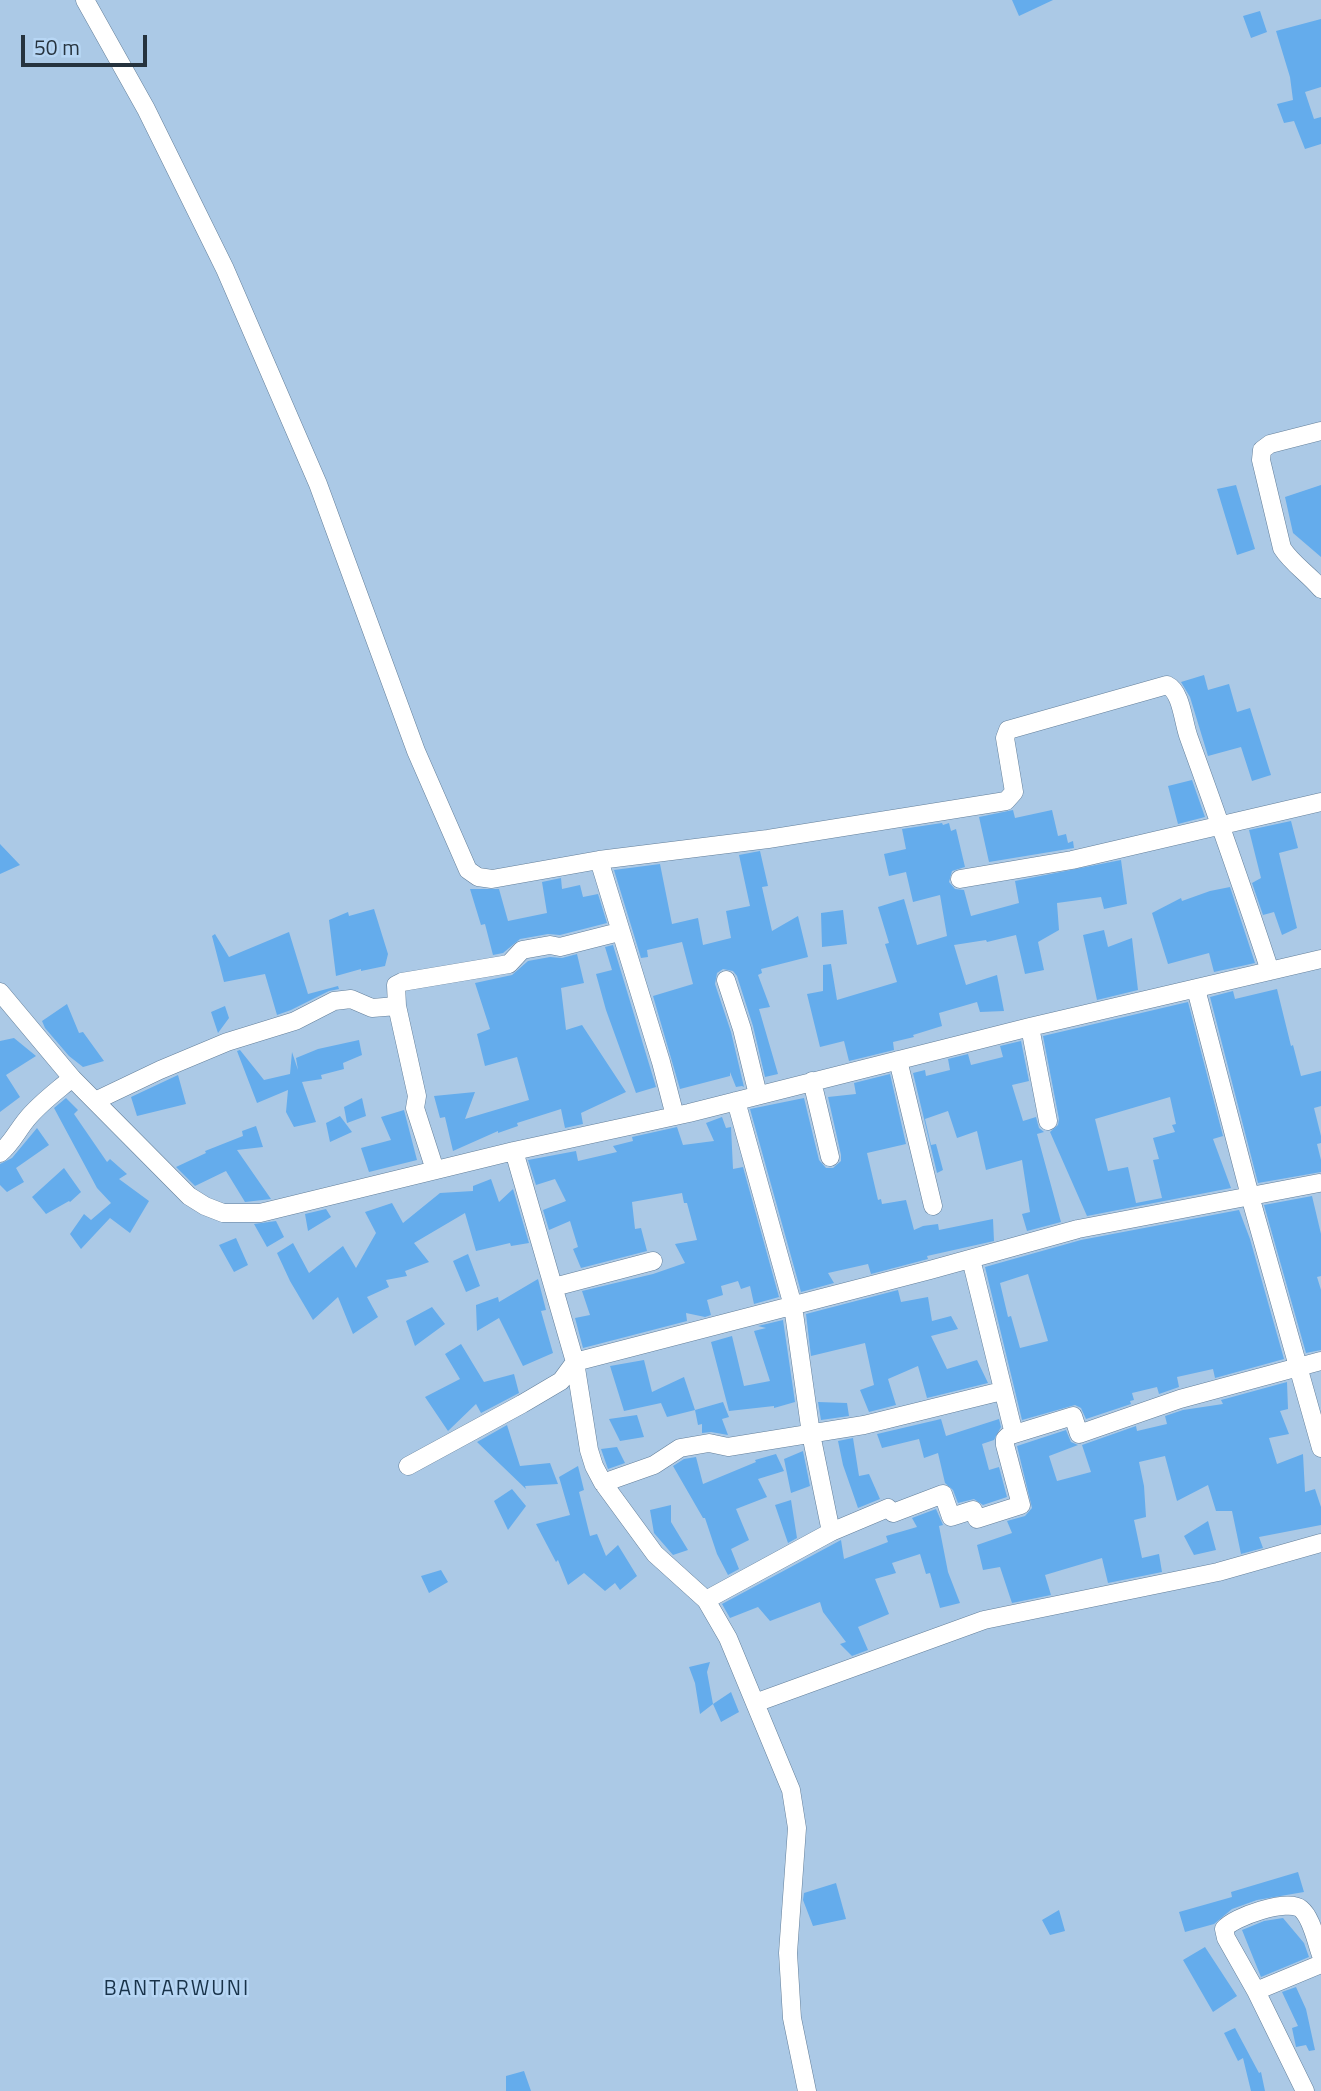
<!DOCTYPE html>
<style>
body{margin:0}
#map{position:relative;width:1321px;height:2091px;overflow:hidden;background:#abc9e6;font-family:"Titillium Web",sans-serif}
canvas{display:block}
.scale{position:absolute;left:21px;top:35px;width:126px;height:32px;box-sizing:border-box;border:4px solid #26333e;border-top:0;padding-left:9px;font-size:21px;line-height:24px;white-space:nowrap;color:#26333e;-webkit-text-stroke:5px #b7d6f4;paint-order:stroke}
</style>
<div id="map">
<canvas width="1321" height="2091"></canvas>
<div class="scale">50 m</div>
</div>
<script>
const c = document.querySelector('canvas').getContext('2d');
c.lineJoin = 'round';
function paint(path, color) {
  c.fillStyle = color;
  c.fill(path, 'evenodd');
}
function stroke(path, color, width, dash) {
  c.strokeStyle = color;
  c.lineWidth = width;
  c.lineCap = dash ? 'butt' : 'round';
  c.setLineDash(dash || []);
  c.stroke(path);
}
function label(font, color, halo, rows, align = 'center') {
  c.font = font + ' "Titillium Web",sans-serif';
  c.lineWidth = 5;
  c.setLineDash([]);
  c.textBaseline = 'middle';
  c.strokeStyle = halo;
  c.fillStyle = color;
  for (const [text, x, y, turn = 0] of rows) {
    c.save();
    c.translate(x, y);
    c.rotate((+turn || 0) * Math.PI / 180);
    c.textAlign = isNaN(turn) ? turn : align;
    if (halo) c.strokeText(text, 0, 0);
    c.fillText(text, 0, 0);
    c.restore();
  }
}
const building = new Path2D(`
 M1012 0H1053L1019 16Z
 M1260 11 1267 32 1251 38 1243 16Z
 M1321 19V87L1305 92 1314 119 1321 117V144L1305 149 1294 121 1284 123 1277 104 1293 100 1290 77 1276 31Z
 M1236 485 1255 549 1237 555 1217 489Z
 M1321 485V557L1293 533 1285 497Z
 M1204 675 1208 690 1229 684 1237 712 1250 708 1271 775 1252 781 1241 747 1208 756 1190 697 1181 682Z
 M1192 780 1205 817 1178 824 1168 786Z
 M1013 810 1015 818 1052 810 1058 836 1066 834 1068 843 1073 841 1074 848 989 862 979 817Z
 M1291 821 1298 848 1279 853 1297 928 1282 935 1274 912 1263 915 1252 883 1261 878 1249 830Z
 M942 823 943 825 949 823 951 831 956 829 965 867 952 871 949 882 955 889 964 890 971 916 1019 903 1015 881 1121 860 1127 904 1104 909 1101 897 1057 903 1059 930 1038 942 1044 970 1025 974 1016 935 987 942 986 940 954 945 966 985 997 975 1004 1011 980 1012 977 1002 939 1013 942 1026 913 1035 914 1037 893 1042 894 1050 849 1061 844 1041 820 1047 807 994 823 991V965L831 964 837 1000 897 982 885 944 889 943 878 907 904 899 917 945 947 936 940 895 913 902 906 872 889 876 884 854 906 849 902 829Z
 M0 844 20 865 0 874Z
 M760 851 768 886 762 887 772 931 798 916 808 957 761 969 762 973 758 975 770 1007 759 1009 778 1074 765 1077 753 1026 737 976 733 971 723 969 717 973 715 984 731 1032 744 1087 742 1086 736 1087 730 1072V1076L680 1089 653 996 693 984 682 942 647 950 648 957 641 958 614 870 660 864 672 924 698 918 703 945 731 938 726 911 750 906 739 855Z
 M561 878 562 889 580 885 583 897 598 894 607 923 560 935 548 934 520 939 503 953 493 955 485 924 481 925 470 889H499L508 921 547 913 542 882Z
 M1230 887 1255 963 1214 972 1209 953 1168 964 1152 913 1181 898 1182 901 1210 891Z
 M374 909 388 954 385 966 361 971V969L336 976 329 920 348 912 349 916Z
 M843 910 847 944 822 947 821 913Z
 M1104 930 1108 947 1132 938 1138 990 1097 1000 1083 935Z
 M289 932 308 994 338 986 339 989 329 991 291 1010 277 1015 265 974 224 982 212 936 215 934 229 957Z
 M613 945 656 1087 636 1093 606 1010 596 974 612 970 605 947Z
 M577 954 584 983 561 988 566 1030 582 1025 626 1092 581 1113 583 1124 565 1128 561 1109 517 1123 518 1126 498 1133V1131L453 1151 445 1117 440 1118 434 1096 475 1092 465 1119 529 1100 517 1057 485 1066 477 1034 490 1029 475 983 512 975 528 961 550 957 562 958Z
 M1277 989 1291 1046 1293 1045 1301 1076 1321 1071V1106L1314 1108 1321 1136V1143L1317 1144 1321 1160V1172L1258 1183 1210 997 1233 991 1235 999Z
 M1188 1002 1223 1136 1213 1139 1231 1188 1087 1216 1050 1132 1058 1125 1059 1119 1043 1036ZM1170 1097 1176 1124 1172 1125 1175 1132 1153 1138 1159 1159 1153 1160 1162 1198 1136 1203 1128 1167 1108 1171 1095 1119Z
 M67 1004 79 1033 83 1032 104 1061 83 1067 69 1056 45 1028 42 1021Z
 M225 1006 229 1018 218 1033 211 1012Z
 M14 1038 36 1056 6 1075 20 1097 0 1112V1041Z
 M359 1040 362 1055 343 1063 344 1069 321 1075 322 1079 302 1082 316 1122 294 1127 286 1112 288 1090 257 1103 237 1051 240 1050 264 1080 290 1074 292 1052 298 1070 296 1058 318 1049Z
 M1021 1041 1029 1081 1012 1085 1023 1121 1036 1117 1039 1128 1044 1132 1037 1134 1061 1222 1027 1231 1022 1214 1030 1212 1022 1160 986 1170 977 1131 957 1138 948 1111 925 1119 931 1145 936 1144 943 1170 937 1173 913 1073 925 1070 926 1076 950 1070 948 1059 968 1054 971 1065 1003 1057 1000 1046Z
 M890 1074 906 1144 867 1153 878 1200 881 1199 882 1204 906 1200 914 1230 923 1226 938 1224 939 1230 993 1219 994 1241 927 1256 928 1259 871 1274 868 1264 828 1273 834 1283 801 1292 750 1109 804 1098 819 1160 826 1168H833L841 1161V1155L828 1097 856 1094 854 1083Z
 M178 1075 186 1104 137 1116 131 1097Z
 M66 1098 78 1110 74 1114 107 1162 110 1159 127 1174 119 1179 149 1201 130 1233 110 1218 81 1249 70 1234 84 1214 91 1220 111 1203 97 1188 54 1108Z
 M362 1098 366 1116 347 1123 344 1107Z
 M404 1110 417 1160 369 1172 361 1148 391 1140 381 1117Z
 M340 1116 352 1132 330 1142 326 1123Z
 M722 1117 726 1128 731 1127 733 1169 743 1167 779 1297 754 1304 750 1286 741 1289 738 1281 721 1286 723 1295 707 1300 711 1315 705 1317 686 1313 687 1321 583 1348 575 1318 590 1315 582 1291 653 1274 685 1263 675 1244 697 1240 687 1203H684L682 1193 632 1202 635 1229 641 1228 647 1251 581 1268 573 1249 578 1247 570 1221 549 1230 543 1210 566 1201 555 1179 536 1185 528 1160 576 1151 578 1161 617 1152 613 1146 633 1141 632 1137 677 1127 683 1145 714 1141 706 1123Z
 M256 1126 263 1147 237 1150 271 1199 245 1202 226 1171 195 1186 176 1167 206 1153 205 1151 243 1136 242 1131Z
 M37 1128 49 1145 16 1168 24 1182 7 1192 0 1185V1164L12 1158Z
 M64 1168 81 1192 70 1202 69 1201 46 1214 32 1197Z
 M491 1179 499 1202 513 1189 529 1243 511 1246 510 1243 476 1251 465 1213 414 1243 429 1262 405 1271 407 1276 386 1280 389 1287 367 1297 378 1317 353 1334 338 1297 313 1320 290 1281 277 1253 293 1243 309 1273 343 1246 356 1268 376 1233 365 1212 392 1203 403 1223 440 1193 473 1191V1186Z
 M1312 1196 1321 1234V1276L1317 1277 1321 1290V1350L1306 1353 1264 1205Z
 M326 1209 331 1217 308 1231 305 1214Z
 M1239 1210 1250 1239 1284 1359 1215 1378 1213 1369 1177 1377 1179 1387 1159 1394 1157 1387 1132 1393 1134 1400 1130 1401 1131 1404 1086 1419 1081 1408 1075 1405 1022 1420 985 1267 1081 1240ZM1028 1274 1048 1341 1020 1348 1011 1316 1008 1317 1000 1283Z
 M276 1221 284 1237 267 1247 254 1224Z
 M236 1238 248 1265 234 1272 219 1245Z
 M468 1254 480 1286 466 1292 453 1261Z
 M538 1279 546 1310 541 1311 553 1353 523 1366 499 1318 477 1331 476 1305 498 1297 499 1302Z
 M898 1290 901 1302 928 1297 932 1321 951 1316 958 1329 931 1336 947 1369 977 1360 988 1383 927 1398 918 1366 888 1379 896 1405 869 1412 860 1390 874 1385 865 1343 811 1356 806 1314Z
 M432 1307 445 1324 415 1346 406 1321Z
 M783 1320 795 1402 774 1408V1406L729 1411 711 1342 732 1336 744 1386 770 1381 754 1331 766 1328 758 1326Z
 M461 1344 484 1382 514 1374 519 1393 481 1413 476 1404 448 1431 425 1397 460 1379 445 1354Z
 M644 1360 652 1392 684 1377 695 1410 667 1417 661 1403 624 1411 610 1366Z
 M1287 1382 1288 1409 1280 1411 1289 1434 1269 1438 1277 1464 1303 1454 1305 1492 1315 1489 1321 1507V1525L1259 1537 1263 1548 1241 1554 1232 1511H1216L1208 1485 1177 1501 1165 1456 1139 1462 1144 1486 1146 1517 1134 1520 1142 1558 1159 1554 1162 1572 1108 1583 1102 1558 1045 1575 1051 1595 1012 1603 1000 1567 983 1570 977 1545 1012 1533 1007 1521 1025 1516 1032 1508 1017 1446 1066 1430 1071 1442 1078 1445 1049 1456 1057 1481 1091 1472 1082 1445 1136 1426 1137 1431 1167 1424 1165 1416 1183 1410 1223 1404 1221 1400Z
 M723 1402 729 1417 722 1419 728 1435 711 1432 702 1433V1424L698 1425 695 1410Z
 M818 1402 847 1403 849 1416 821 1420Z
 M637 1415 644 1437 620 1441 609 1419Z
 M941 1419 946 1436 999 1419 1001 1427 994 1440 982 1444 989 1470 999 1467 1007 1497 983 1505 974 1499 958 1503 953 1490 945 1483 938 1453 924 1458 919 1439 882 1448 877 1434Z
 M507 1425 520 1466 550 1463 558 1484 525 1486 526 1489 477 1442Z
 M853 1438 859 1476 869 1474 880 1499 858 1508 843 1465 838 1441Z
 M617 1447 625 1463 608 1469 601 1449Z
 M803 1451 810 1486 791 1493 784 1459Z
 M776 1454 784 1471 758 1479 767 1497 736 1509 749 1540 731 1549 739 1569 728 1575 717 1554 705 1518H703L673 1466 684 1459 696 1457 703 1484 756 1462 755 1460Z
 M578 1466 584 1490 579 1492 590 1536 597 1534 606 1556 618 1545 637 1576 620 1590 615 1583 605 1591 584 1573 568 1585 558 1560 556 1562 536 1524 570 1515 559 1477Z
 M512 1489 526 1506 508 1530 494 1501Z
 M791 1500 797 1538 788 1543 775 1505Z
 M671 1505V1522L688 1550 673 1555 654 1533 650 1510Z
 M936 1509 943 1525 939 1526 948 1572 960 1603 940 1608 930 1573 926 1574 920 1554 892 1563 896 1573 875 1579 889 1614 858 1627 868 1650 852 1656 840 1644 846 1642 823 1612 820 1602 770 1621 758 1607 730 1618 722 1604 841 1540 844 1559 888 1542 886 1536 917 1527 912 1518Z
 M1208 1521 1216 1550 1194 1555 1184 1536Z
 M441 1570 448 1582 429 1593 421 1576Z
 M710 1662 707 1672 713 1704 700 1714 695 1683 689 1667Z
 M731 1692 739 1712 721 1722 713 1704Z
 M1298 1872 1304 1892 1257 1900 1232 1909 1214 1924 1185 1932 1179 1912 1232 1897 1231 1892Z
 M836 1883 846 1919 813 1926 803 1900 804 1893Z
 M1059 1910 1065 1931 1050 1935 1042 1920Z
 M1283 1918 1304 1943 1309 1957 1261 1977 1242 1930 1264 1921Z
 M1205 1947 1237 1996 1213 2012 1183 1960Z
 M1296 1987 1306 2009 1315 2050 1309 2051 1306 2045 1296 2047 1292 2028 1298 2026 1282 1992Z
 M1235 2028 1259 2073 1261 2072 1265 2091H1251L1243 2058 1238 2061 1224 2033Z
 M524 2071 531 2091H506V2076Z`);
const minor = new Path2D(`
 M85 0 146 109 225 269 318 484 416 751 468 870 478 877 492 879 599 860 768 839 1006 801 1014 792 1005 738 1008 730 1167 685C1182 692 1183 723 1189 738 1217 815 1244 892 1270 971
 M1321 431 1270 444 1262 450 1261 460 1282 548C1292 564 1309 574 1321 589
 M599 860 661 1062 675 1116
 M960 879 1072 860 1321 802
 M726 980 742 1029 758 1095
 M1196 989 1250 1196 1321 1448
 M0 992 72 1078 189 1196 205 1206 223 1213H260L514 1151 689 1113 1030 1027 1321 959
 M1030 1027 1048 1121
 M898 1060 933 1206
 M812 1081 830 1157
 M95 1101 160 1070 227 1042 295 1021 334 1001 351 999 372 1008 397 1006
 M736 1101 793 1306 811 1434 831 1532
 M514 1151 575 1362 589 1450 594 1466 603 1483 655 1554 706 1600 728 1638 791 1790 797 1828 788 1953 792 2018 807 2091
 M0 1153C12 1143 17 1131 27 1119 40 1103 57 1091 72 1078
 M435 1170 415 1108 417 1096 397 1006 396 985 402 982 509 964 522 950 550 945 560 947 619 932
 M971 1259 1014 1434
 M554 1287 653 1261
 M408 1466 522 1404 561 1381 575 1362 930 1270 1078 1229 1319 1183
 M603 1483 654 1465 680 1448 709 1443 728 1447 864 1425 1002 1391
 M706 1600 831 1532 888 1508 893 1513 943 1494 951 1517 973 1510 977 1519 1021 1505 1005 1445V1439L1008 1436 1073 1416 1079 1434 1180 1399 1321 1361
 M755 1703 984 1620 1218 1572 1321 1543
 M1256 1991 1321 1964
 M1305 2091 1256 1991 1226 1938 1224 1929C1233 1917 1288 1898 1301 1909 1312 1918 1316 1942 1321 1955`);
const quarterNames = [
 ["BANTARWUNI",177,1990]
];
paint(building, '#64acec');
stroke(minor, '#637f9a', 19);
stroke(minor, '#fff', 18);
c.letterSpacing = '2px';
label('21px', '#183249', '#b7d6f4', quarterNames);
c.letterSpacing = '0px';
</script>
